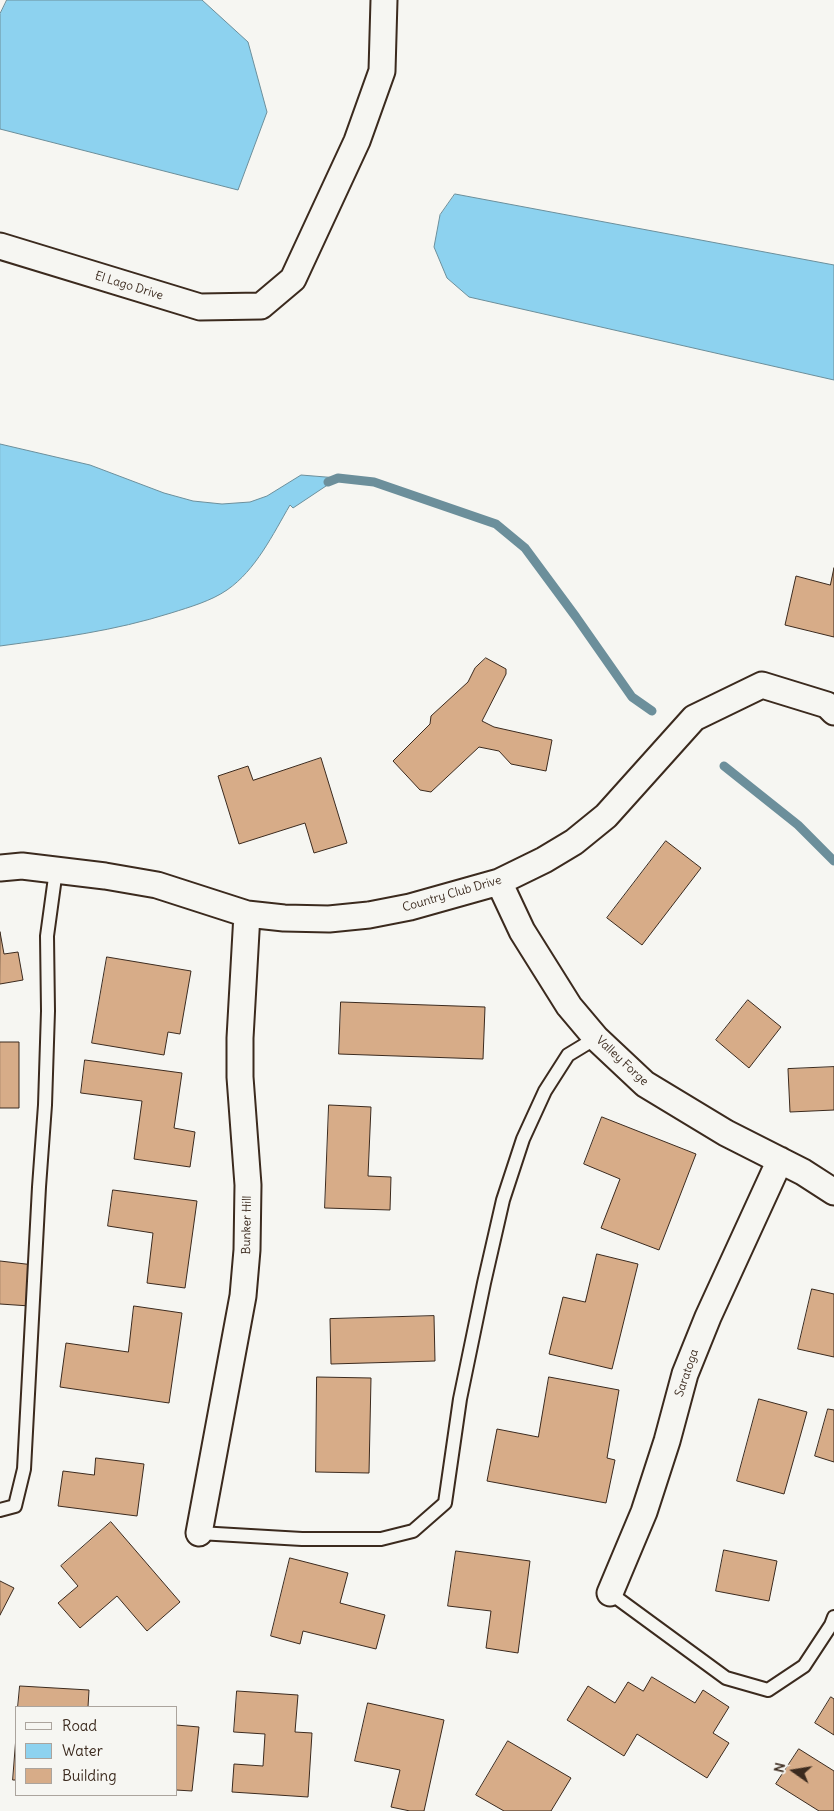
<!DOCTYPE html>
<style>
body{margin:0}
#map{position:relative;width:834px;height:1811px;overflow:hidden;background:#f6f6f2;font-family:Delius,sans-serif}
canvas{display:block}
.legend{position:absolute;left:15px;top:1706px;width:162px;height:90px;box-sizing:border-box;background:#f6f6f2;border:1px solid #aba49d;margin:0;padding:6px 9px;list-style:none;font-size:15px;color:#3b2a1e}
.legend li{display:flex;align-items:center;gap:10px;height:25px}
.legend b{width:25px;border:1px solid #aba49d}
.north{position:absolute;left:769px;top:1746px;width:50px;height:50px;-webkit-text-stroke:4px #f6f6f2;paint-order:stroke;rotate:283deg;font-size:14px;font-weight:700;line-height:20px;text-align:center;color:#3b2a1e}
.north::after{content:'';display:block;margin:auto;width:18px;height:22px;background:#3b2a1e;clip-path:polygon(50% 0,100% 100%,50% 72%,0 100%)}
</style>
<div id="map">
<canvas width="834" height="1811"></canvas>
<ul class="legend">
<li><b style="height:6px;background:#f6f6f2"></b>Road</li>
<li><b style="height:14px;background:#8dd2ef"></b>Water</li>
<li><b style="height:14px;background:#d7ac88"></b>Building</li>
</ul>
<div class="north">N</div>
</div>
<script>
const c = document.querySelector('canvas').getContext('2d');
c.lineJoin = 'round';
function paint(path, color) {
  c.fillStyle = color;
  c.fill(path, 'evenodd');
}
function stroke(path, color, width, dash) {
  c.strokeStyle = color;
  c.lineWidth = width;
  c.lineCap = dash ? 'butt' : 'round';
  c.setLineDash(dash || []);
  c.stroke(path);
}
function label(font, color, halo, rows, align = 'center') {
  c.font = font + ' Delius,sans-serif';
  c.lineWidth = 4.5;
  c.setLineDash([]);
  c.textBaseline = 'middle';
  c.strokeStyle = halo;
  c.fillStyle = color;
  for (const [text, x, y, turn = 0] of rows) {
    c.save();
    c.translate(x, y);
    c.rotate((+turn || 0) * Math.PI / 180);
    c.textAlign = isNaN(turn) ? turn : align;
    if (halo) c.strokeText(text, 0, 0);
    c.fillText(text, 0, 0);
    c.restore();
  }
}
const water = new Path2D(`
 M7 0H202L248 42 267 112 238 190 0 129V14Z
 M455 194 834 265V380L469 297 447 278 434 247 440 215Z
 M0 444 90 465 164 493 193 501 222 504 250 502 267 496 301 475 338 478 293 508 290 505C273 534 256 570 227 590 211 601 190 607 171 613 114 631 59 638 0 646Z`);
const stream = new Path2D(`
 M328 482 338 478 374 482 496 524 525 548 576 617 632 697 652 711
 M724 766 798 825 834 861`);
const building = new Path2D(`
 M834 568V637L785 625 796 576 830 585Z
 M486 658 506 669V674L482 721 494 727 552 740 546 771 511 764 499 751 479 747 431 792 420 790 393 761 430 724 431 716 468 682 475 668Z
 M321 758 347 843 314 853 305 823 239 844 218 776 248 766 253 780Z
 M666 841 701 868 642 945 607 918Z
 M0 932 4 954 18 952 23 980 0 984Z
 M107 957 191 971 180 1034 168 1032 164 1055 92 1043Z
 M748 1000 781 1027 749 1068 716 1040Z
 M341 1002 485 1007 483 1059 339 1054Z
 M0 1042H19V1108H0Z
 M85 1060 182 1073 174 1128 195 1132 190 1167 134 1159 142 1101 81 1093Z
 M834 1067V1110L790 1112 788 1069Z
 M329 1105 371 1107 368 1176 391 1177 390 1210 325 1208Z
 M602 1117 696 1154 659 1250 601 1228 620 1179 584 1164Z
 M113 1190 197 1201 185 1288 147 1283 153 1233 108 1226Z
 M597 1254 638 1264 612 1369 549 1354 563 1297 585 1302Z
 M0 1261 34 1265 30 1306 0 1304Z
 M812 1289 834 1294V1357L798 1349Z
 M134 1306 182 1313 169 1403 60 1387 66 1343 128 1352Z
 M434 1316 435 1361 331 1364 330 1319Z
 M317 1377 371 1378 369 1473 316 1472Z
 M549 1377 619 1390 607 1458 615 1460 606 1503 487 1481 497 1429 538 1437Z
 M759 1399 807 1412 784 1494 737 1481Z
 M828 1409 834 1410V1462L815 1456Z
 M96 1458 144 1464 137 1516 58 1506 63 1471 94 1475Z
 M111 1522 180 1602 147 1631 117 1596 80 1628 58 1603 78 1586 61 1566Z
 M724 1550 777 1561 769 1601 716 1591Z
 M456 1551 530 1561 518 1653 486 1648 491 1611 448 1606Z
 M290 1558 348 1573 340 1603 385 1615 376 1649 303 1631 300 1644 271 1636Z
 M0 1581 14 1588 0 1615Z
 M652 1677 695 1703 703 1690 729 1707 713 1733 729 1743 707 1778 637 1734 624 1756 567 1720 588 1686 615 1703 628 1682 643 1691Z
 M20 1686 89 1690 88 1707H18Z
 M237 1691 298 1695 295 1732 312 1733 308 1797 232 1792 234 1764 263 1766 265 1734 234 1732Z
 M831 1697 834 1699V1735L815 1723Z
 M368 1703 444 1720 424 1811H410L391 1807 400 1770 355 1761Z
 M176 1725 199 1727 192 1791 176 1790Z
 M16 1737V1780H13Z
 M508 1741 571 1778 551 1811H504L476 1795Z
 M799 1749 834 1771V1811H819L776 1784Z`);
const lane = new Path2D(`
 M0 1510 15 1506 24 1469 39 1187 45 1105 48 1011 47 936 56 870
 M199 1533 302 1539H381L413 1531 445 1503 460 1399 484 1283 503 1200 523 1139 545 1091 568 1055 596 1038
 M610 1593 726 1678 768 1690 804 1666 831 1625 834 1617`);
const street = new Path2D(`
 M0 246 200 307 261 306 293 279 357 141 382 71 384 0
 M0 868 22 866 105 876 157 885 247 914 284 918 329 919 369 915 410 907 499 882 544 860 574 842 606 816 694 718 762 685 827 705 834 712
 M499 882 522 931 569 1006 596 1038 645 1084 726 1133 803 1172 834 1192
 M199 1533 243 1296 247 1250 248 1185 240 1077V1038L247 914
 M610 1593 644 1512 667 1441 685 1374 708 1317 780 1160`);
const streetNames = [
 ["El Lago Drive",129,286,17],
 ["Country Club Drive",452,894,-16],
 ["Valley Forge",622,1061,43],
 ["Bunker Hill",247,1225,-89],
 ["Saratoga",687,1373,-71]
];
paint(water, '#8dd2ef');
stroke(water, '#6c8f9b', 1);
stroke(stream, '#6c8f9b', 9);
paint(building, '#d7ac88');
stroke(building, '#3b2a1e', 1);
stroke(lane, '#3b2a1e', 16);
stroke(street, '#3b2a1e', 29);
stroke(lane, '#f6f6f2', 12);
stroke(street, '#f6f6f2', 25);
label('12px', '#3b2a1e', '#f6f6f2', streetNames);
</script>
